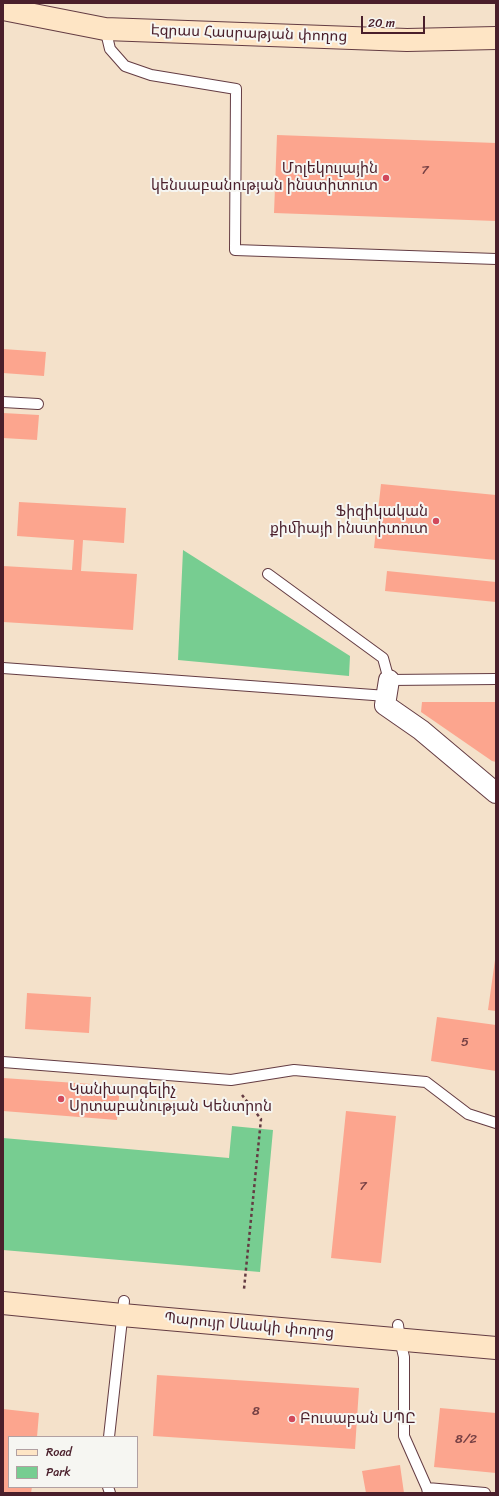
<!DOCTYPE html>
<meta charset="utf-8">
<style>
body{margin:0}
#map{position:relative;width:499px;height:1496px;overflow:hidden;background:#f4e1ca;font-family:Sriracha,sans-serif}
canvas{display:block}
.frame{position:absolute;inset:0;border:4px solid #4a1f2b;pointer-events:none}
.legend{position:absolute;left:8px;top:1436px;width:130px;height:52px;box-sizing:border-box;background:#f6f6f2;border:1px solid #b1a0a2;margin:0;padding:5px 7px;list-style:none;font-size:12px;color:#4a1f2b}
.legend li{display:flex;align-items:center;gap:8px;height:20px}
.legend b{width:20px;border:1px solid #b1a0a2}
.scale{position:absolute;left:361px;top:16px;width:64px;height:18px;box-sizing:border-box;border:2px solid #4a1f2b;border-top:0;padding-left:5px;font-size:12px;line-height:14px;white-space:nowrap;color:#4a1f2b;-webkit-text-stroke:3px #f6f6f2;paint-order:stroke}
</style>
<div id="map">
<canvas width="499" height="1496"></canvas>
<div class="frame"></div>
<ul class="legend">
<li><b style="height:5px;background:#fee5c5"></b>Road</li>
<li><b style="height:11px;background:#77cd91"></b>Park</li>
</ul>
<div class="scale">20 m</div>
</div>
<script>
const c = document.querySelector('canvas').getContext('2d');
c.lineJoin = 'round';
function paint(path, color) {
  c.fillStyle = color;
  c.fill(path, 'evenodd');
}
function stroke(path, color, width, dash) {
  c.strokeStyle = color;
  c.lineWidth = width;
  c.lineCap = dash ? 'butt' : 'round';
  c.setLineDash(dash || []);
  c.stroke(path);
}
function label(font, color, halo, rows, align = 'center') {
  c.font = font + ' Sriracha,"Noto Sans Armenian",sans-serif';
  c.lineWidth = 4;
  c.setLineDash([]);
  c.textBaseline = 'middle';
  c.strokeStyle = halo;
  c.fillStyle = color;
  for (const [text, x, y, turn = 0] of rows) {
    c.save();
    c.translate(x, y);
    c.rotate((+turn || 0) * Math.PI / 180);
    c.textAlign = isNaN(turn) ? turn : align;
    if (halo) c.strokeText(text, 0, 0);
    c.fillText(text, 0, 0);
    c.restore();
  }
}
const green = new Path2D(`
 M183 550 350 656 349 676 178 660Z
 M232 1126 273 1130 260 1272 3 1250V1138L229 1158Z`);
const building = new Path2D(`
 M277 135 496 143V221L274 213Z
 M3 349 46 352 44 376 3 373Z
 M3 413 39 415 37 440 3 438Z
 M381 484 496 495V560L374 548Z
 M19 502 126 508 124 543 83 540 81 571 137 574 133 630 3 622V566L72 570 74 540 17 536Z
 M387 571 496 582V602L385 591Z
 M422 702H496V762L492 761 421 712Z
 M495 960H496V1011L488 1010Z
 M27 993 91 997 89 1033 25 1029Z
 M437 1017 496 1025V1071L431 1061Z
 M3 1078 120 1086 117 1120 3 1111Z
 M346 1111 396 1116 381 1263 331 1258Z
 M157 1375 359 1388 355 1449 153 1436Z
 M440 1408 496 1413V1473L434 1467Z
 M3 1409 39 1413 37 1437H9V1487H32L31 1493H3Z
 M400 1465 404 1493H366L362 1471Z`);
const path = new Path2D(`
 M242 1095 261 1119 244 1289`);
const lane = new Path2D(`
 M105 28 110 49 125 66 151 75 236 89 235 250 496 259
 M3 402 38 404
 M268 574 383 658 389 680 496 679
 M3 668 387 696
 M3 1062 231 1080 294 1070 426 1082 468 1114 496 1123
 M398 1325 400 1340 404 1357V1436L427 1488 428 1493
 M109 1437 124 1301
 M108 1487 110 1493
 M427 1488 485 1493`);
const street = new Path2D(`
 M389 680 385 705 421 730 496 793`);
const secondary = new Path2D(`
 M3 9 105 29 407 40 496 38
 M3 1303 122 1315 496 1348`);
const markers = [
 [386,178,4,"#d1495b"],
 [436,521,4,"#d1495b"],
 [61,1099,4,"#d1495b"],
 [292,1419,4,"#d1495b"]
];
const numberNames = [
 ["7",425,171],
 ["5",465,1043],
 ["7",363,1187],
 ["8",256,1412],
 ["8/2",466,1440]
];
const streetNames = [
 ["Էզրաս Հասրաթյան փողոց",249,34,2],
 ["Պարույր Սևակի փողոց",249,1326,5]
];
const poiNames = [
 ["Մոլեկուլային",378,169],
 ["կենսաբանության ինստիտուտ",378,186],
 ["Ֆիզիկական",428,512],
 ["քիմիայի ինստիտուտ",428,529],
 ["Կանխարգելիչ",69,1090,"left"],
 ["Սրտաբանության Կենտրոն",69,1107,"left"],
 ["Բուսաբան ՍՊԸ",300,1419,"left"]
];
paint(green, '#77cd91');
paint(building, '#fca58e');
stroke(lane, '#643c43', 12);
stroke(street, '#643c43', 22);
stroke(secondary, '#643c43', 24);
stroke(path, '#643c43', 2.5, [3, 3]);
stroke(lane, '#fff', 10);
stroke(street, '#fff', 20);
stroke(secondary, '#fee5c5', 22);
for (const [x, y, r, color] of markers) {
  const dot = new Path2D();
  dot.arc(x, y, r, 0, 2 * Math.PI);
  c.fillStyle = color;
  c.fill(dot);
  stroke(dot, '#f6f6f2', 1.5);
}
label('13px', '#764044', null, numberNames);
label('15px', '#4a1f2b', '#f6f6f2', streetNames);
label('15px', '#4a1f2b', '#f6f6f2', poiNames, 'right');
</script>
